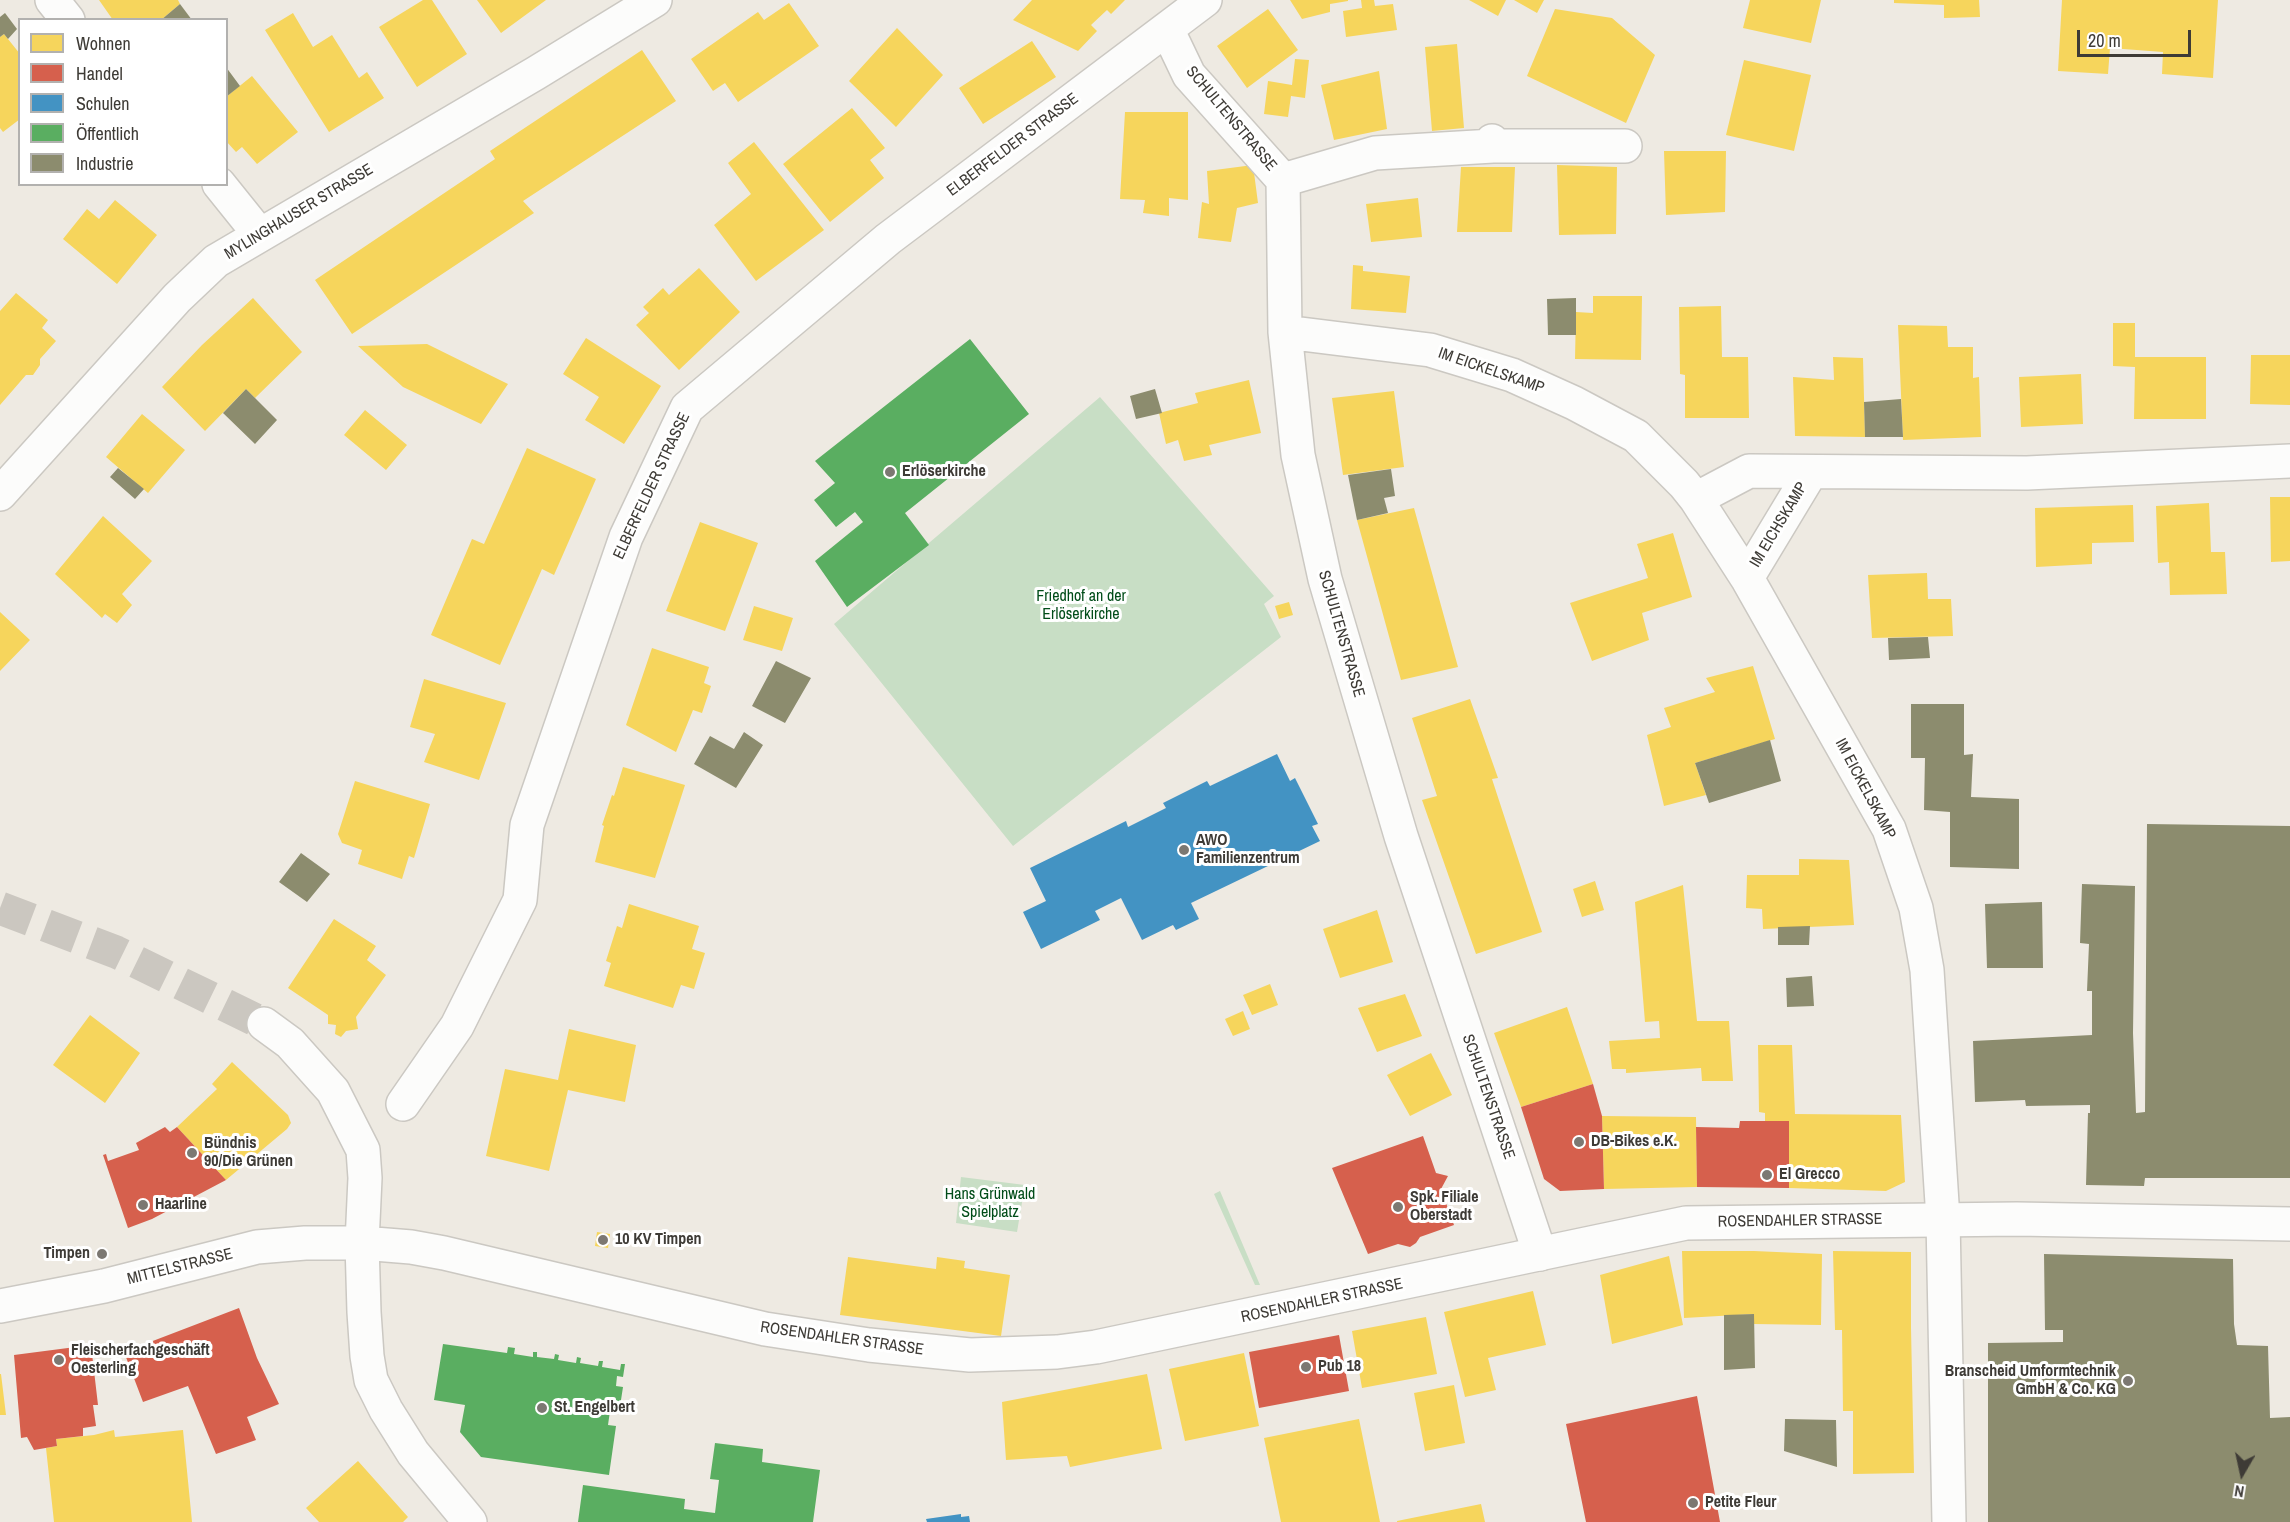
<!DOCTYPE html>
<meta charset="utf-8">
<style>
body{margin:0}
#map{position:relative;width:2290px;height:1522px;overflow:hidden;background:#eeeae2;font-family:"Archivo Narrow",sans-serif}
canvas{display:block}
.legend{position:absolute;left:18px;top:18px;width:210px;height:168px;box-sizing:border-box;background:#fff;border:2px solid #b2b1af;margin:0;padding:8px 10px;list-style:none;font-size:18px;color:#3e3b36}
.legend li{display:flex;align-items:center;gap:12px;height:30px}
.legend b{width:30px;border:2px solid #b2b1af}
.north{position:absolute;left:2212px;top:1444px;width:60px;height:60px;-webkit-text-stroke:4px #fff;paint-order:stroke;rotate:189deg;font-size:16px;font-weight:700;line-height:24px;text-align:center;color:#3e3b36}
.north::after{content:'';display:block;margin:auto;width:21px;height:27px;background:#3e3b36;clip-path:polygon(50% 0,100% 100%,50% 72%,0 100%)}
.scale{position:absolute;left:2077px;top:30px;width:114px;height:27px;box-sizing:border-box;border:3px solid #3e3b36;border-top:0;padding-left:8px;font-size:18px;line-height:21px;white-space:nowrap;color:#3e3b36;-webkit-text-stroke:4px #fff;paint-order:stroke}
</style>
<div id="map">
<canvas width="2290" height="1522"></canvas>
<ul class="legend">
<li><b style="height:16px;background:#f6d55c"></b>Wohnen</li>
<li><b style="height:16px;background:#d6604d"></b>Handel</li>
<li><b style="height:16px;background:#4393c3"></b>Schulen</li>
<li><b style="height:16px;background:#5aae61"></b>Öffentlich</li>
<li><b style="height:16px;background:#8c8c6e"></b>Industrie</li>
</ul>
<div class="north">N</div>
<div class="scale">20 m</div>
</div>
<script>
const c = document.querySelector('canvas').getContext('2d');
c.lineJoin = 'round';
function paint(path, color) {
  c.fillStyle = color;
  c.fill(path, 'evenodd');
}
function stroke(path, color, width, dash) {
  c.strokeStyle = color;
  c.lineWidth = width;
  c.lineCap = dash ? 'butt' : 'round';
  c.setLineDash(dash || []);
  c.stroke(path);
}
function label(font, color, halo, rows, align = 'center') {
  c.font = font + ' "Archivo Narrow",sans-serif';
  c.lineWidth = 6;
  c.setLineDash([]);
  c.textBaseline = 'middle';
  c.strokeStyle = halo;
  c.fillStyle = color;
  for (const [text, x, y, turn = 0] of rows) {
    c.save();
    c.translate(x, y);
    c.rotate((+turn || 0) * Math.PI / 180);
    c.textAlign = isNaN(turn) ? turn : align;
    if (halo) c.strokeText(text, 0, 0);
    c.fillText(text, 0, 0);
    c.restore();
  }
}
const green = new Path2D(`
 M1100 397 1274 596 1264 604 1281 637 1013 846 834 624Z
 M961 1177 1025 1185 1017 1232 956 1223Z
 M1220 1191 1260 1285H1255L1214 1194Z`);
const homes = new Path2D(`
 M99 0H178L180 4 161 20H113Z
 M423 0H432L467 54 417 87 379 27Z
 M477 0H546L501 33Z
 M1032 0H1125L1111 14 1107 10 1091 25 1097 31 1078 51 1013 20Z
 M1290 0H1348V1L1330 4V12L1302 19Z
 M1361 0H1374L1375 6 1393 4 1397 30 1346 37 1343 11 1362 8Z
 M1469 0H1506L1498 16Z
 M1514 0H1544L1537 13Z
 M1750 0H1821L1811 43 1743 28Z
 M1894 0H1979L1980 17 1944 18V5L1894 3Z
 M2062 0H2218L2213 78 2162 74 2163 52 2110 48 2108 74 2058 71Z
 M789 3 819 46 738 102 725 83 713 91 691 59 758 12 764 20Z
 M1268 9 1298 50 1247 88 1217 46Z
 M1555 9 1612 18 1655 55 1626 123 1527 76Z
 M293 13 313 47 332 35 359 78 367 72 384 98 329 132 265 30Z
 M897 28 943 75 896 127 849 81Z
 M4 34 20 54V119L3 132 0 128V37Z
 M1032 41 1056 77 983 124 959 88Z
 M1457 44 1464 128 1432 131 1425 47Z
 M642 50 676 101 523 201 534 213 352 334 315 280 495 159 490 151Z
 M1295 59 1309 60 1305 98 1291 96 1288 117 1264 114 1268 81 1292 85Z
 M1744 60 1811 75 1794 151 1726 135Z
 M1379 71 1387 129 1334 140 1321 85Z
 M252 76 298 132 257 164 242 147 236 152 226 141V97Z
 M852 108 885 148 870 160 884 178 830 222 783 164Z
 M1125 112H1188V200L1169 198V216L1143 213 1145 200 1120 199Z
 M754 142 824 230 756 281 714 225 751 194 728 163Z
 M1664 151H1726L1725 212 1666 215Z
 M1253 165 1258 203 1237 208 1231 242 1198 238 1202 202 1209 204 1207 171Z
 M1557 165 1617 167 1616 234 1559 235Z
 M1461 167H1515L1512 232H1457Z
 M1418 198 1422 237 1371 242 1366 204Z
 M115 200 157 235 117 284 63 239 87 209 99 219Z
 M1353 265 1363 266V271L1410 276 1406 313 1351 309Z
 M699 268 740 312 679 370 636 325 649 313 643 307 663 288 669 295Z
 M16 293 48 320 42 328 56 341 40 359V365L33 375H26L0 405V311Z
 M1593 296H1642L1641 360 1575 359 1576 312 1593 313Z
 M253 298 302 352 255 398 246 389 205 431 162 387 202 345Z
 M1721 306 1722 357H1748L1749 418H1685V375L1680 374 1679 307Z
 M2113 323H2135V357H2206V419H2134L2135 367 2113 366Z
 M1898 325 1947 326 1948 347H1973V378L1979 377 1981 437 1903 440Z
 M586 338 661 386 624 444 585 420 599 397 563 374Z
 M427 344 508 384 481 424 403 387 358 346Z
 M2251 355H2290V405L2250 404Z
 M1833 357 1863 358 1865 437 1795 436 1793 377 1834 380Z
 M2081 374 2083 424 2021 427 2019 377Z
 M1249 380 1261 433 1209 445 1212 455 1184 461 1178 440 1166 444 1159 413 1198 403 1195 393Z
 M1394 391 1404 467 1343 475 1332 398Z
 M365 410 407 445 386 470 344 435Z
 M142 414 185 450 148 493 106 457Z
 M527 448 596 479 554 575 542 569 500 665 431 635 472 539 484 544Z
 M2270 497H2290V561L2271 562Z
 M2209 503 2211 552H2225L2227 594 2170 595 2169 562 2158 563 2156 506Z
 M2133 505 2134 542 2092 543V564L2036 567 2035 508Z
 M1414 508 1458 667 1401 680 1357 520Z
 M103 516 152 561 122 594 132 605 117 623 105 614 102 618 55 574Z
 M700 522 758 543 725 631 666 611Z
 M1673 533 1692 597 1642 613 1649 640 1592 661 1570 603 1648 578 1637 544Z
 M1927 573 1928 599H1951L1953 636 1872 638 1868 575Z
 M1289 602 1293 615 1279 619 1275 606Z
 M754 606 793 618 782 651 743 640Z
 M0 612 30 640 0 671Z
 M652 648 709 667 704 683 711 686 702 713 693 710 676 752 626 725Z
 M1753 666 1775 739 1695 763 1706 795 1664 806 1647 735 1671 727 1664 708 1715 692 1706 678Z
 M424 679 506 703 479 780 424 762 435 734 410 727Z
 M1470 699 1498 778 1492 779 1542 932 1476 954 1422 800 1437 796 1412 718Z
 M623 767 685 785 655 878 595 862 604 826 602 825 612 795 614 796Z
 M355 781 430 804 414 858 409 856 402 879 358 864 362 850 342 843 338 834Z
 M1799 859 1849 860 1854 925 1763 929 1762 909 1746 908 1747 875H1799Z
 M1595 881 1604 910 1582 917 1573 889Z
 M1683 885 1697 1021H1729L1733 1081H1702L1701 1068 1626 1073V1069H1612L1609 1041 1660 1038 1659 1021 1645 1022 1635 902Z
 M629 904 699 926 692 949 705 953 694 989 681 985 673 1008 604 986 611 963 606 961 617 926 622 928Z
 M1377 910 1393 962 1340 978 1323 929Z
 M334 919 376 946 367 960 386 975 356 1017 358 1029 346 1031 341 1037 335 1034 336 1025 328 1024V1015L288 988Z
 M1270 984 1278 1005 1252 1015 1243 995Z
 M1405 994 1422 1036 1377 1052 1358 1008Z
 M1567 1007 1593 1084 1521 1107 1494 1033Z
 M1243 1011 1250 1029 1233 1036 1225 1019Z
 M90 1015 140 1053 105 1103 53 1065Z
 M569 1029 636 1045 625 1102 568 1090 549 1171 486 1156 505 1069 558 1080Z
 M1758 1045H1792L1795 1114 1901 1115 1905 1182 1886 1191 1789 1188V1121H1765V1113L1759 1112Z
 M1431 1053 1452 1095 1410 1116 1387 1075Z
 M232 1062 288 1115 291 1123 287 1129 226 1180 177 1127 217 1089 212 1084Z
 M1602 1116 1696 1117 1697 1187 1604 1189Z
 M597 1232 610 1234 608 1248 595 1246Z
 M1682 1251H1754L1822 1254 1821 1325 1753 1324 1754 1314 1684 1318Z
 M1833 1251 1911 1252V1328L1914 1473 1853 1474V1411H1843L1842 1330H1835Z
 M1669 1256 1683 1325 1612 1344 1600 1275Z
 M848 1257 936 1269 937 1257 965 1261 964 1268 1010 1275 1001 1336 840 1315Z
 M1533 1291 1546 1345 1488 1358 1496 1390 1465 1397 1444 1312Z
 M1426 1317 1437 1374 1362 1388 1352 1331Z
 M1244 1353 1259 1426 1185 1441 1169 1369Z
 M0 1374H1L6 1415H0Z
 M1147 1374 1162 1449 1070 1467 1067 1456 1006 1460 1002 1402Z
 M1454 1385 1465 1443 1425 1451 1414 1393Z
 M1359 1419 1380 1522H1281L1264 1438Z
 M114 1430 115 1437 183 1430 192 1522H54L46 1448 57 1446 56 1439 94 1435Z
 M358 1461 408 1517 403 1522H319L306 1508Z
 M1481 1504 1485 1522H1397V1521Z`);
const shops = new Path2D(`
 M1593 1084 1602 1116 1604 1189 1560 1191 1544 1179 1521 1107Z
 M1740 1121H1789V1188L1697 1187 1696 1127 1739 1128Z
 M165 1127 170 1132 177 1127 226 1180 152 1219 128 1228 103 1155 106 1154 108 1161 139 1150 136 1143Z
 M1423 1136 1436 1173 1448 1176 1441 1189 1454 1225 1420 1237 1416 1243 1410 1247 1398 1244 1368 1254 1332 1168Z
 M239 1308 257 1358 279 1404 247 1417 256 1440 216 1454 188 1386 143 1402 124 1352Z
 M1339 1335 1349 1391 1259 1408 1249 1352Z
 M91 1345 98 1405H93L96 1426 83 1428V1436L56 1439 57 1446 34 1450 27 1437 21 1438 14 1355Z
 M1697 1396 1720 1522H1586L1566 1424Z`);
const schools = new Path2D(`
 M1277 754 1290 781 1295 778 1318 824 1312 826 1320 841 1191 903 1199 919 1176 930 1173 925 1142 940 1121 898 1095 911 1100 920 1041 949 1023 912 1046 901 1030 868 1126 821 1128 827 1166 808 1163 803 1207 781 1210 786Z
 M961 1514V1517L969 1516 970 1522H927L926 1519Z`);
const public = new Path2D(`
 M970 339 1029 414 905 513 929 545 847 607 815 561 863 522 855 512 836 527 814 500 835 483 815 461Z
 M443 1344 507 1353 508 1347 515 1348 514 1354 533 1357V1352H537V1357L554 1359 555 1354 559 1355 558 1360 576 1363 577 1357 581 1358 580 1363 598 1366 599 1361H603L602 1367 620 1370 621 1364H625L623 1377 617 1376 616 1386 623 1387 619 1413 610 1411 608 1425 616 1426 609 1475 481 1457 460 1432 465 1405 434 1400Z
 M715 1443 763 1449 762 1462 820 1470 813 1522H578L583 1485 685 1499 684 1509 715 1513 719 1480 710 1479Z`);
const industry = new Path2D(`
 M180 4 192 20H161Z
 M5 13 17 29 8 39 4 34 0 37V17Z
 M226 67 240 86 226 97Z
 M1576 298V335H1548L1547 299Z
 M246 389 277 420 255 444 223 413Z
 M1155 389 1162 413 1136 419 1130 396Z
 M1901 399 1903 437H1865L1864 402Z
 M118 468 144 489 135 499 110 477Z
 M1391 469 1395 496 1384 498 1388 513 1357 520 1348 475Z
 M1928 637 1930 658 1889 660 1888 638Z
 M776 661 811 678 785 723 752 706Z
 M1911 704H1964V755L1973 754 1971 797 2019 799V869L1950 867V812L1924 810 1925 758H1911Z
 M744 732 763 745 736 788 694 764 710 736 734 749Z
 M1770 740 1781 781 1709 803 1695 763Z
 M2147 824 2290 826V1178H2145L2144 1186 2086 1185 2088 1113H2090V1105L2026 1106 2025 1100 1975 1102 1973 1041 2092 1035V991H2087L2089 944 2080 943 2082 884 2135 886 2133 1033 2136 1113 2145 1112Z
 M301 853 330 874 307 902 279 882Z
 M2042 902 2043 968H1987L1985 904Z
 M1810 926 1809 945H1778V927Z
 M1812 976 1814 1006 1787 1007 1786 978Z
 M2044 1254 2233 1259 2234 1324 2237 1345 2268 1346 2270 1418 2290 1417V1522H1988V1343L2063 1342V1330H2045Z
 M1754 1314 1755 1368 1724 1370V1315Z
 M1785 1419 1836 1420 1837 1467 1784 1451Z`);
const secondaryTunnel = new Path2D(`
 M0 908 116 952 264 1024`);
const street = new Path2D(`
 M52 0 68 20
 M1167 29 1189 75 1283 180 1285 332 1298 455 1325 579 1401 836 1540 1254
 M1493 146H1625
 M1283 180 1375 153 1493 146 1492 141
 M219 184 260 235
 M1285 332 1430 350 1512 375 1574 403 1636 436 1684 484 1696 499 1747 578 1889 829 1916 908 1927 970 1943 1219 1949 1522
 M0 494 177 298 216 261 536 73 655 0
 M1696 499 1749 471 2027 473 2290 461
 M1747 578 1811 472
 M403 1104 457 1026 520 900 527 825 626 537 687 408 888 239 1205 0
 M0 1306 104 1286 257 1247 305 1243H362`);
const secondary = new Path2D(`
 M264 1024 290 1043 333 1091 363 1150 365 1178 362 1243 364 1312 367 1356 371 1380 386 1410 413 1453 470 1522
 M362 1243 411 1247 444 1253 765 1329 869 1345 970 1355 1057 1352 1096 1347 1686 1223 2017 1219 2290 1224`);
const markers = [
 [890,472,6,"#7c7872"],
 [1184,850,6,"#7c7872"],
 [1579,1142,6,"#7c7872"],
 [192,1153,6,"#7c7872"],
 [1767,1175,6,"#7c7872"],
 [143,1205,6,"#7c7872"],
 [1398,1207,6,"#7c7872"],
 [603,1240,6,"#7c7872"],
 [102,1254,6,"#7c7872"],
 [59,1360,6,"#7c7872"],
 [1306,1367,6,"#7c7872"],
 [2128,1381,6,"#7c7872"],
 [542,1408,6,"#7c7872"],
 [1693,1503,6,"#7c7872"]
];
const streetNames = [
 ["SCHULTENSTRASSE",1231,119,50],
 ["ELBERFELDER STRASSE",1013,145,-37],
 ["MYLINGHAUSER STRASSE",299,212,-31],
 ["IM EICKELSKAMP",1491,371,19],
 ["ELBERFELDER STRASSE",652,486,-65],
 ["IM EICHSKAMP",1779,525,-59],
 ["SCHULTENSTRASSE",1341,634,74],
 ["IM EICKELSKAMP",1865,789,62],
 ["SCHULTENSTRASSE",1488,1097,71],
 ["ROSENDAHLER STRASSE",1800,1221,-1],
 ["MITTELSTRASSE",180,1267,-14],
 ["ROSENDAHLER STRASSE",1322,1301,-12],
 ["ROSENDAHLER STRASSE",842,1339,8]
];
const poiNames = [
 ["Erlöserkirche",902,472],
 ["AWO",1196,841],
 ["Familienzentrum",1196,859],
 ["DB-Bikes e.K.",1591,1142],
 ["Bündnis",204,1144],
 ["90/Die Grünen",204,1162],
 ["El Grecco",1779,1175],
 ["Spk. Filiale",1410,1198],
 ["Oberstadt",1410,1216],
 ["Haarline",155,1205],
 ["10 KV Timpen",615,1240],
 ["Timpen",90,1254,"right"],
 ["Fleischerfachgeschäft",71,1351],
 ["Oesterling",71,1369],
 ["Pub 18",1318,1367],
 ["Branscheid Umformtechnik",2116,1372,"right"],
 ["GmbH & Co. KG",2116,1390,"right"],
 ["St. Engelbert",554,1408],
 ["Petite Fleur",1705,1503]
];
const parkNames = [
 ["Friedhof an der",1081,597],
 ["Erlöserkirche",1081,615],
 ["Hans Grünwald",990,1195],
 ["Spielplatz",990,1213]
];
paint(green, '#c8dec5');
paint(homes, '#f6d55c');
paint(shops, '#d6604d');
paint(schools, '#4393c3');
paint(public, '#5aae61');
paint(industry, '#8c8c6e');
stroke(secondaryTunnel, '#cbc7c0', 33, [33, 16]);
stroke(street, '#cbc8c2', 36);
stroke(secondary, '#cbc8c2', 36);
stroke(street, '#fcfcfb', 33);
stroke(secondary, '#fcfcfb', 33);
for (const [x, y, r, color] of markers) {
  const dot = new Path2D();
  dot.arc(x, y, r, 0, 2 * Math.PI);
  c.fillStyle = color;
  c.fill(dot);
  stroke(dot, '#fff', 2);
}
label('16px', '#3e3b36', '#fff', streetNames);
label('bold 16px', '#3e3b36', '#fff', poiNames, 'left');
label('16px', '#004c18', '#fff', parkNames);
</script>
